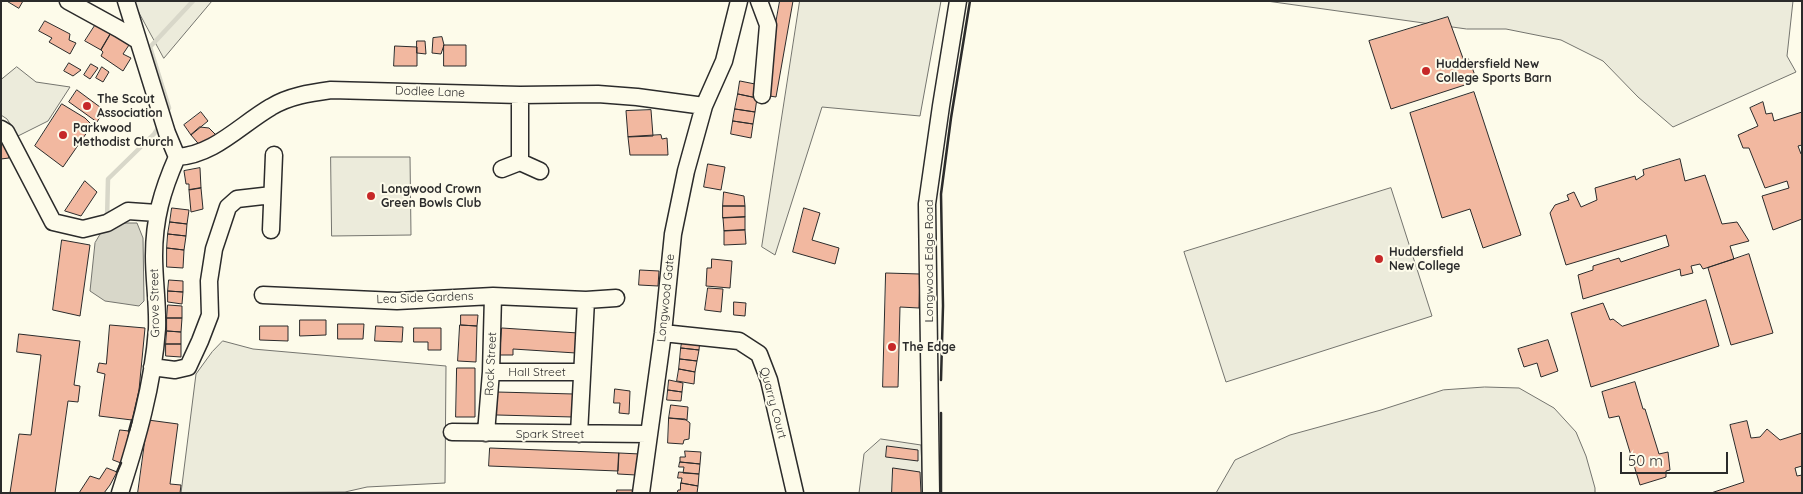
<!DOCTYPE html>
<style>
body{margin:0}
#map{position:relative;width:1803px;height:494px;overflow:hidden;background:#fdfbea;font-family:Quicksand,sans-serif}
canvas{display:block}
.frame{position:absolute;inset:0;border:2px solid #2b2b2b;pointer-events:none}
.scale{position:absolute;left:1620px;top:452px;width:108px;height:22px;box-sizing:border-box;border:2px solid #2b2b2b;border-top:0;padding-left:6px;font-size:15px;line-height:18px;white-space:nowrap;color:#2b2b2b;-webkit-text-stroke:4px #fdfbea;paint-order:stroke}
</style>
<div id="map">
<canvas width="1803" height="494"></canvas>
<div class="frame"></div>
<div class="scale">50 m</div>
</div>
<script>
const c = document.querySelector('canvas').getContext('2d');
c.lineJoin = 'round';
function paint(path, color) {
  c.fillStyle = color;
  c.fill(path, 'evenodd');
}
function stroke(path, color, width, dash) {
  c.strokeStyle = color;
  c.lineWidth = width;
  c.lineCap = dash ? 'butt' : 'round';
  c.setLineDash(dash || []);
  c.stroke(path);
}
function label(font, color, halo, rows, align = 'center') {
  c.font = font + ' Quicksand,sans-serif';
  c.lineWidth = 4;
  c.setLineDash([]);
  c.textBaseline = 'middle';
  c.strokeStyle = halo;
  c.fillStyle = color;
  for (const [text, x, y, turn = 0] of rows) {
    c.save();
    c.translate(x, y);
    c.rotate((+turn || 0) * Math.PI / 180);
    c.textAlign = isNaN(turn) ? turn : align;
    if (halo) c.strokeText(text, 0, 0);
    c.fillText(text, 0, 0);
    c.restore();
  }
}
const green = new Path2D(`
 M133 1H212L164 58Z
 M800 1H941L920 116 822 107 775 255 762 247Z
 M1267 1H1793L1787 56 1796 72 1673 127 1638 97 1603 61 1561 40 1506 29H1467Z
 M17 67 36 82 70 87 48 121 18 136 7 119 1 115V80Z
 M331 157H410L411 235 332 236Z
 M1391 188 1432 316 1226 382 1184 252Z
 M223 341 253 349 446 366 445 483 367 487 345 492 181 493 196 374 212 352Z
 M1485 387 1519 388 1554 408 1576 432 1586 456 1595 488V493H1216L1235 460 1290 435 1381 410 1443 390Z
 M881 439 921 445 923 493H859L864 454Z`);
const water = new Path2D(`
 M107 223H137L143 238 144 301 139 306 105 301 90 291 95 243Z`);
const stream = new Path2D(`
 M166 114 169 108 150 47 193 1
 M107 219 108 179 154 134 160 125`);
const building = new Path2D(`
 M7 1H23L19 8Z
 M780 1H793L776 97 763 95Z
 M1448 17 1464 61 1469 59 1477 81 1391 109 1369 41Z
 M45 21 70 34 69 40 76 43 70 54 49 42 52 38 39 31Z
 M96 24 111 33 101 50 85 41Z
 M111 33 129 45 123 54 131 58 123 71 101 56 103 52 101 50Z
 M442 37 444 45 441 54 432 53 433 38Z
 M417 41H425L426 54 417 53Z
 M444 45H466V66H444Z
 M395 46 417 47V66H394Z
 M69 63 81 70 73 76 64 71Z
 M91 64 98 68 90 79 84 75Z
 M102 67 109 72 103 82 96 78Z
 M740 81 760 85 757 98 738 94Z
 M77 90 104 110 97 122 69 102Z
 M1474 92 1521 235 1483 248 1470 209 1442 218 1410 113Z
 M738 94 757 98 755 112 735 109Z
 M1763 102 1766 114 1772 113 1774 121 1802 112V145L1798 146 1801 154H1802V219L1773 230 1762 196 1789 188 1787 181 1765 188 1749 148H1743L1738 135 1758 126 1750 108Z
 M62 104 85 118 92 125 63 167 35 146Z
 M735 109 755 112 753 124 733 121Z
 M651 110 653 136 628 137 626 111Z
 M201 112 208 121 191 135 184 125Z
 M733 121 753 124 751 138 731 134Z
 M200 127 209 128 216 135 202 148 191 135Z
 M661 135 662 139 667 138 668 155H630L628 137Z
 M1 144H7L9 158 1 159Z
 M1680 159 1685 181 1705 175 1722 224 1737 222 1749 241 1730 246 1734 259 1703 269 1700 264 1691 266 1693 273 1681 276 1680 269 1583 299 1578 275 1593 270V266L1619 258 1621 262 1669 246 1666 235 1566 265 1550 213 1555 205 1569 200 1567 195 1574 192 1581 207 1597 200 1595 188 1635 176 1636 180 1644 175 1643 170Z
 M708 164 725 167 721 190 704 187Z
 M200 168 201 188 189 190V184H186L184 171Z
 M85 181 97 192 81 216 65 211Z
 M201 188 203 209 191 212 189 190Z
 M724 192 744 196 745 206H723Z
 M723 206H745V217L723 218Z
 M172 208 189 210 187 224 170 222Z
 M804 208 820 213 812 240 839 248 835 264 793 252Z
 M745 217V230L724 231 723 218Z
 M170 222 187 224 186 236 168 234Z
 M745 230 746 244 724 245V231Z
 M168 234 186 236 184 250 167 248Z
 M62 240 90 245 80 316 53 310Z
 M167 248 184 250 183 268 167 267Z
 M1749 254 1773 333 1731 345 1708 268Z
 M712 259 732 261 730 288 706 286 707 268H711Z
 M640 270 659 271 658 286 639 285Z
 M886 273 920 274 919 308 900 307 898 387H883Z
 M169 280 183 281V292L168 291Z
 M708 288 723 289 721 312 705 310Z
 M168 291 183 292 182 304 168 302Z
 M1706 300 1719 346 1591 387 1571 313 1603 303 1610 320 1613 319 1622 326Z
 M734 302 746 303 745 316 734 315Z
 M168 305 182 306V318H167Z
 M461 315H478L477 326 461 325Z
 M167 318H182L181 332 167 331Z
 M300 320H326V335L300 336Z
 M338 324H364L363 339H338Z
 M110 325 145 328 139 390 132 420 99 416 105 374 97 372 99 363 106 364Z
 M460 325 477 326 476 362 458 361Z
 M260 326H288V341L260 340Z
 M376 326 403 327 402 342 375 341Z
 M414 328H441V350H428V342H414Z
 M502 328 578 333 576 353 513 349V355H500Z
 M167 331 181 332V344H166Z
 M19 334 80 341 74 385 80 386 78 402 68 401 55 493H10L19 434 31 435 41 355 17 352Z
 M683 337 700 339 699 350 681 348Z
 M1548 340 1558 371 1541 377 1537 363 1524 367 1518 349Z
 M166 344H181V357L166 356Z
 M681 348 699 350 697 361 680 359Z
 M680 359 697 361 695 372 679 369Z
 M457 368H475V417H456Z
 M679 369 695 372 694 384 677 381Z
 M669 380 683 383 682 392 668 390Z
 M1635 382 1643 409H1645L1659 454 1668 452 1670 470 1666 471V477L1640 485 1619 416 1609 418 1602 392Z
 M615 389 630 391 629 414 619 413 620 403H614Z
 M668 390 682 392 681 401 667 400Z
 M497 392 574 394 573 417 497 415Z
 M671 405 688 407 687 420 669 418Z
 M669 418 685 419 690 423 689 439 684 440 683 444 668 443Z
 M148 420 178 424 170 484 181 485 180 493H138Z
 M1747 421 1751 438 1760 437 1767 429 1780 440 1802 433V466L1795 468 1797 476 1802 475V493H1711L1744 482 1730 425Z
 M120 430 129 431 124 459 121 463 113 460Z
 M887 446 918 450V461L886 457Z
 M490 448 619 453 618 471 489 466Z
 M685 451 701 452 700 464 680 462V457H685Z
 M619 453 640 454 636 475 618 474Z
 M680 462 700 464 699 474 683 473 684 467H679Z
 M107 468 117 472 110 485 104 493H79L90 476 99 479Z
 M893 468 920 472 921 493H892Z
 M679 472 699 474 698 486 681 483 682 478H678Z
 M681 483 698 486 697 493H677L678 490H680Z
 M617 490H635V493H617Z`);
const minor = new Path2D(`
 M68 1 119 29 137 40
 M126 1 167 133 177 157
 M759 1 768 25 762 95
 M1 129 6 132 53 222 83 229 107 223 128 211 157 213
 M520 162V95
 M502 169 520 162 540 171
 M271 230 274 155
 M263 295 397 301 493 296 586 300 579 434
 M586 300 616 298
 M663 333 739 341 759 354 769 380 795 493
 M152 367 175 370 188 367 200 341 210 315 209 281 214 249 228 207 237 199 272 195
 M491 372H582
 M452 432 648 434
 M486 433 491 372 493 296
 M120 493C137 440 153 385 157 329 158 305 154 281 154 256 154 219 162 191 177 157 214 155 240 125 271 107 289 96 310 93 331 90L520 95 598 94 637 97 704 106
 M641 493 663 333 673 234 686 171 704 106 724 61 739 1
 M931 493 927 204 941 106 958 1`);
const wall = new Path2D(`
 M941 380 943 306 941 194 951 118 970 1
 M129 431 132 420
 M117 472 121 463
 M941 493V413`);
const markers = [
 [1426,71,5,"#c62828"],
 [87,106,5,"#c62828"],
 [63,135,5,"#c62828"],
 [371,196,5,"#c62828"],
 [1379,259,5,"#c62828"],
 [892,347,5,"#c62828"]
];
const poiNames = [
 ["Huddersfield New",1436,64],
 ["College Sports Barn",1436,78],
 ["The Scout",97,99],
 ["Association",97,113],
 ["Parkwood",73,128],
 ["Methodist Church",73,142],
 ["Longwood Crown",381,189],
 ["Green Bowls Club",381,203],
 ["Huddersfield",1389,252],
 ["New College",1389,266],
 ["The Edge",902,347]
];
const streetNames = [
 ["Dodlee Lane",430,92,2],
 ["Longwood Edge Road",929,261,-90],
 ["Lea Side Gardens",425,298,-2],
 ["Longwood Gate",666,298,-84],
 ["Grove Street",155,303,-91],
 ["Rock Street",491,364,-87],
 ["Hall Street",537,372],
 ["Quarry Court",773,403,75],
 ["Spark Street",550,434]
];
paint(green, '#ecebdb');
stroke(green, '#74746e', 1);
paint(water, '#d8d7c9');
stroke(water, '#74746e', 1);
stroke(stream, '#d8d7c9', 4.5);
paint(building, '#f2b8a0');
stroke(building, '#2b2b2b', 1);
stroke(minor, '#2b2b2b', 19);
stroke(minor, '#fdfbea', 16);
stroke(wall, '#2b2b2b', 2.5);
for (const [x, y, r, color] of markers) {
  const dot = new Path2D();
  dot.arc(x, y, r, 0, 2 * Math.PI);
  c.fillStyle = color;
  c.fill(dot);
  stroke(dot, '#fdfbea', 2);
}
label('bold 12px', '#2b2b2b', '#fdfbea', poiNames, 'left');
label('12px', '#2b2b2b', '#fdfbea', streetNames);
</script>
